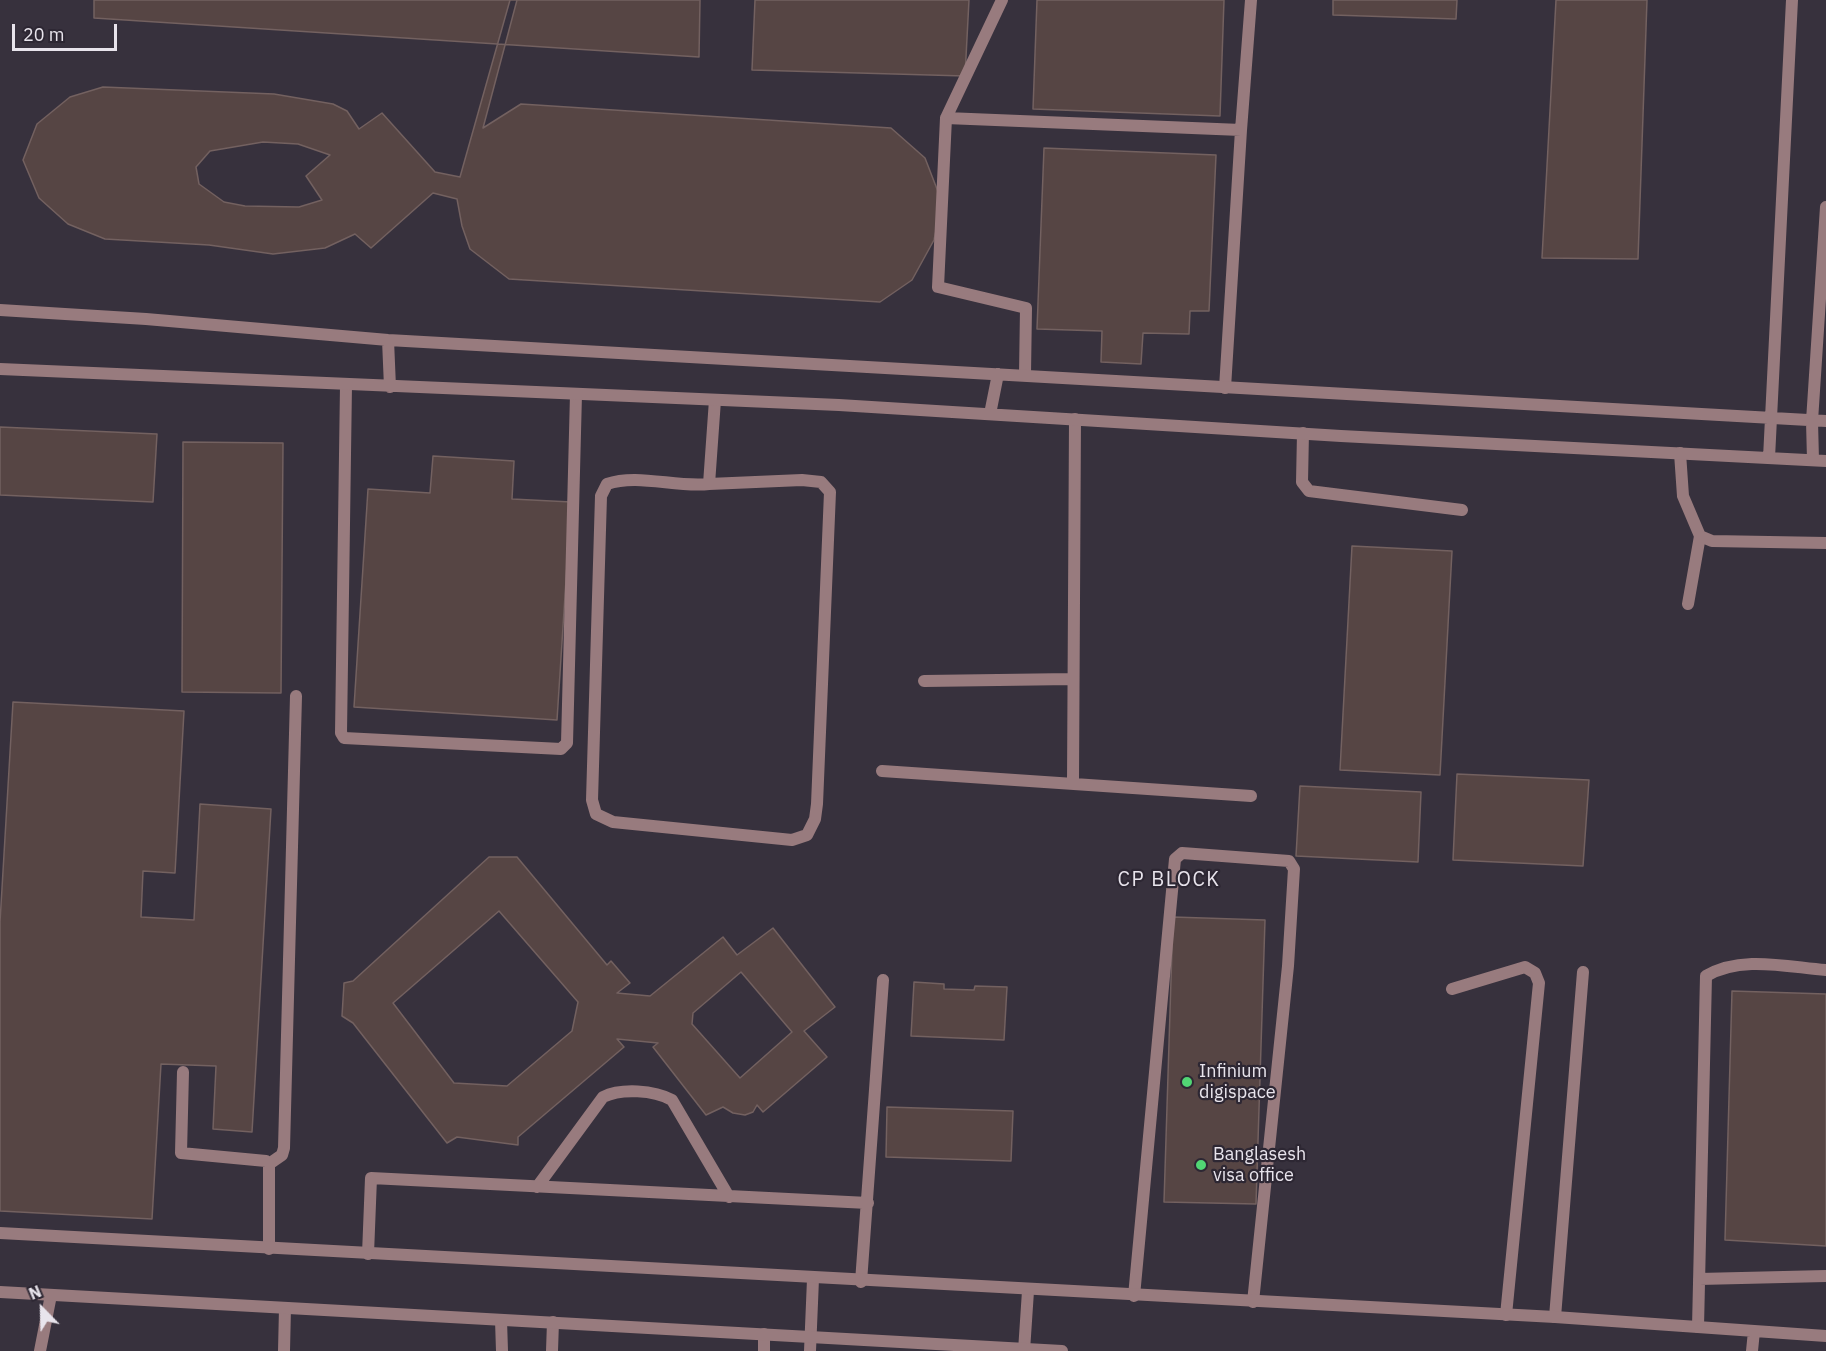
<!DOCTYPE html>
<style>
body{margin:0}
#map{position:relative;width:1826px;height:1351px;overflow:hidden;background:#37313d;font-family:"IBM Plex Sans",sans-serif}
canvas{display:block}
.north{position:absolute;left:12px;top:1279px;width:60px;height:60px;-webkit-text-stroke:4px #2d2733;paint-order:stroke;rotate:337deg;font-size:16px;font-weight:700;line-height:24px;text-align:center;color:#e8e4ec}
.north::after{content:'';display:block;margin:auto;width:21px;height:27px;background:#e8e4ec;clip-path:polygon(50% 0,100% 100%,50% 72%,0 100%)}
.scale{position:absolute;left:12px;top:24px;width:105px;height:27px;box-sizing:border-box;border:3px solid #e8e4ec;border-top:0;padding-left:8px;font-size:18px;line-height:21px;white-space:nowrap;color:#e8e4ec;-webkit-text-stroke:4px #2d2733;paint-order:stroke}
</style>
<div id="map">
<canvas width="1826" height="1351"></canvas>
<div class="north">N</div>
<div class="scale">20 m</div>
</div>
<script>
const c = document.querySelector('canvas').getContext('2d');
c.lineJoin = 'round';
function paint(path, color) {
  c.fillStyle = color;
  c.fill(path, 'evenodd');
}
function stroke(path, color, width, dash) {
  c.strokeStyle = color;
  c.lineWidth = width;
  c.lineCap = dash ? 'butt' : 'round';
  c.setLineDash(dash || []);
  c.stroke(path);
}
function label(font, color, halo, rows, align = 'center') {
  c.font = font + ' "IBM Plex Sans",sans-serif';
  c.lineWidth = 4.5;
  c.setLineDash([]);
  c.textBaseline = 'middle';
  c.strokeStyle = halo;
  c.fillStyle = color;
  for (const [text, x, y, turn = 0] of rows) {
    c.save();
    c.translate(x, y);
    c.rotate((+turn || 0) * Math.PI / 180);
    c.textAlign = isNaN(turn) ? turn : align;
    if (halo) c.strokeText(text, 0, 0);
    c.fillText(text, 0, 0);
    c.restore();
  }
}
const building = new Path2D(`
 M94 0H700L699 57 94 18Z
 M510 0H517L483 128 521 104 891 128 925 158 942 202 934 240 912 280 880 302 509 279 470 249 462 226 457 199 433 193 371 248 355 234 325 248 273 254 209 245 105 239 68 224 39 198 23 160 37 124 70 97 103 87 274 94 333 104 347 111 359 129 382 113 435 172 460 177ZM263 142 298 144 330 155 306 176 322 200 299 207 245 206 224 202 199 184 196 167 210 151Z
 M755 0H969L965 76 752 70Z
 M1037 0H1224L1220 116 1033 109Z
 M1333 0H1457L1456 19 1333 15Z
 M1556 0H1647L1638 259 1542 258Z
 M1044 148 1216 155 1209 311H1190L1189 334 1143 333 1141 364 1101 362 1102 331 1037 329Z
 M0 427 157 434 153 502 0 495Z
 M183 442 283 443 281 693 182 692Z
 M433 456 514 461 512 499 571 502 557 720 354 707 368 489 430 493Z
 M1352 546 1452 551 1440 775 1340 770Z
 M13 702 184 711 175 873 143 871 141 917 194 920 200 804 271 809 252 1132 213 1129 216 1066 161 1064 152 1219 0 1211V922Z
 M1457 774 1589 780 1583 866 1453 860Z
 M1300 786 1421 792 1418 862 1296 856Z
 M489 857H517L607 965 611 961 630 983 617 993 650 996 723 937 737 955 773 928 835 1007 804 1031 827 1057 763 1112 757 1105 753 1112 745 1115 733 1113 723 1107 706 1115 653 1047 658 1043 617 1039 624 1047 518 1137V1145L457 1137 447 1143 353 1023 342 1016 344 983 353 981ZM499 911 578 1002 572 1031 507 1086 454 1083 393 1003ZM741 972 792 1032 740 1078 692 1024 693 1013Z
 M1173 917 1265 920 1256 1204 1164 1202Z
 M914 982 944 984V989L974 990 975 986 1007 987 1004 1040 911 1036Z
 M1732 991 1826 994V1246L1725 1240Z
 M887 1107 1013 1111 1011 1161 886 1157Z`);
const service = new Path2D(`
 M946 118 1002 0
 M1241 130 1251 0
 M1025 374 1026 308 938 287 946 118 1241 130 1225 388
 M346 385 341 733 344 738 561 749 567 743 576 394
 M1303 433 1302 482 1309 491 1462 510
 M1680 453 1683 496 1700 536 1712 541 1826 543
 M709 484 802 480 821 482 830 492 817 804 815 819 807 835 792 840 613 822 596 814 592 800 601 496 607 484C638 473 676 488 709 484L715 400
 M1688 604 1700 536
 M924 681 1072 679
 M882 771 1251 796
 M1073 782 1075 419
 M1452 989 1525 967 1535 973 1539 983 1506 1315
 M183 1072 181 1153 266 1161 269 1164V1249
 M269 1164 282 1155 284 1148 296 696
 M537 1187 603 1097C621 1088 654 1090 672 1100L729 1197
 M368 1254 371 1178 868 1203
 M1699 1279 1826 1276
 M861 1282 883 980
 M1134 1296 1175 859 1182 853 1289 861 1294 869 1288 966 1253 1302
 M1555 1317 1583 972
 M501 1320 502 1351
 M1698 1327 1706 976C1741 955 1787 967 1826 970
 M40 1351 51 1295
 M284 1351 285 1308
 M552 1351 553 1322
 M764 1351V1334
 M810 1351 813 1279
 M1024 1351 1028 1291`);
const tertiary = new Path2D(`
 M0 310 146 319 388 340 1826 421
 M388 340 390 387
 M0 369 839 405 1341 436 1826 461
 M990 414 998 374
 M1769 458 1792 0
 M1813 460 1812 421 1826 207
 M0 1233 1555 1317 1826 1336
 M0 1292 1062 1351
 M1752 1351 1754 1331`);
const markers = [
 [1187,1082,6,"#51d674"],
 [1201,1165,6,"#51d674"]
];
const poiNames = [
 ["Infinium",1199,1072],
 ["digispace",1199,1093],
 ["Banglasesh",1213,1155],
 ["visa office",1213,1176]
];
const neighbourhoodNames = [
 ["CP BLOCK",1169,880]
];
paint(building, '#564544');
stroke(building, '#736160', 1.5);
stroke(service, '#987b7e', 12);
stroke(tertiary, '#987b7e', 12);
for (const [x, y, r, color] of markers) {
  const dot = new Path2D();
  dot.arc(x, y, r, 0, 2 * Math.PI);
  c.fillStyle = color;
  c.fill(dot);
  stroke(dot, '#2d2733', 2);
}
label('18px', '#e8e4ec', '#2d2733', poiNames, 'left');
c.letterSpacing = '1.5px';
label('20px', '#e8e4ec', '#2d2733', neighbourhoodNames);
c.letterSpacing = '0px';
</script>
